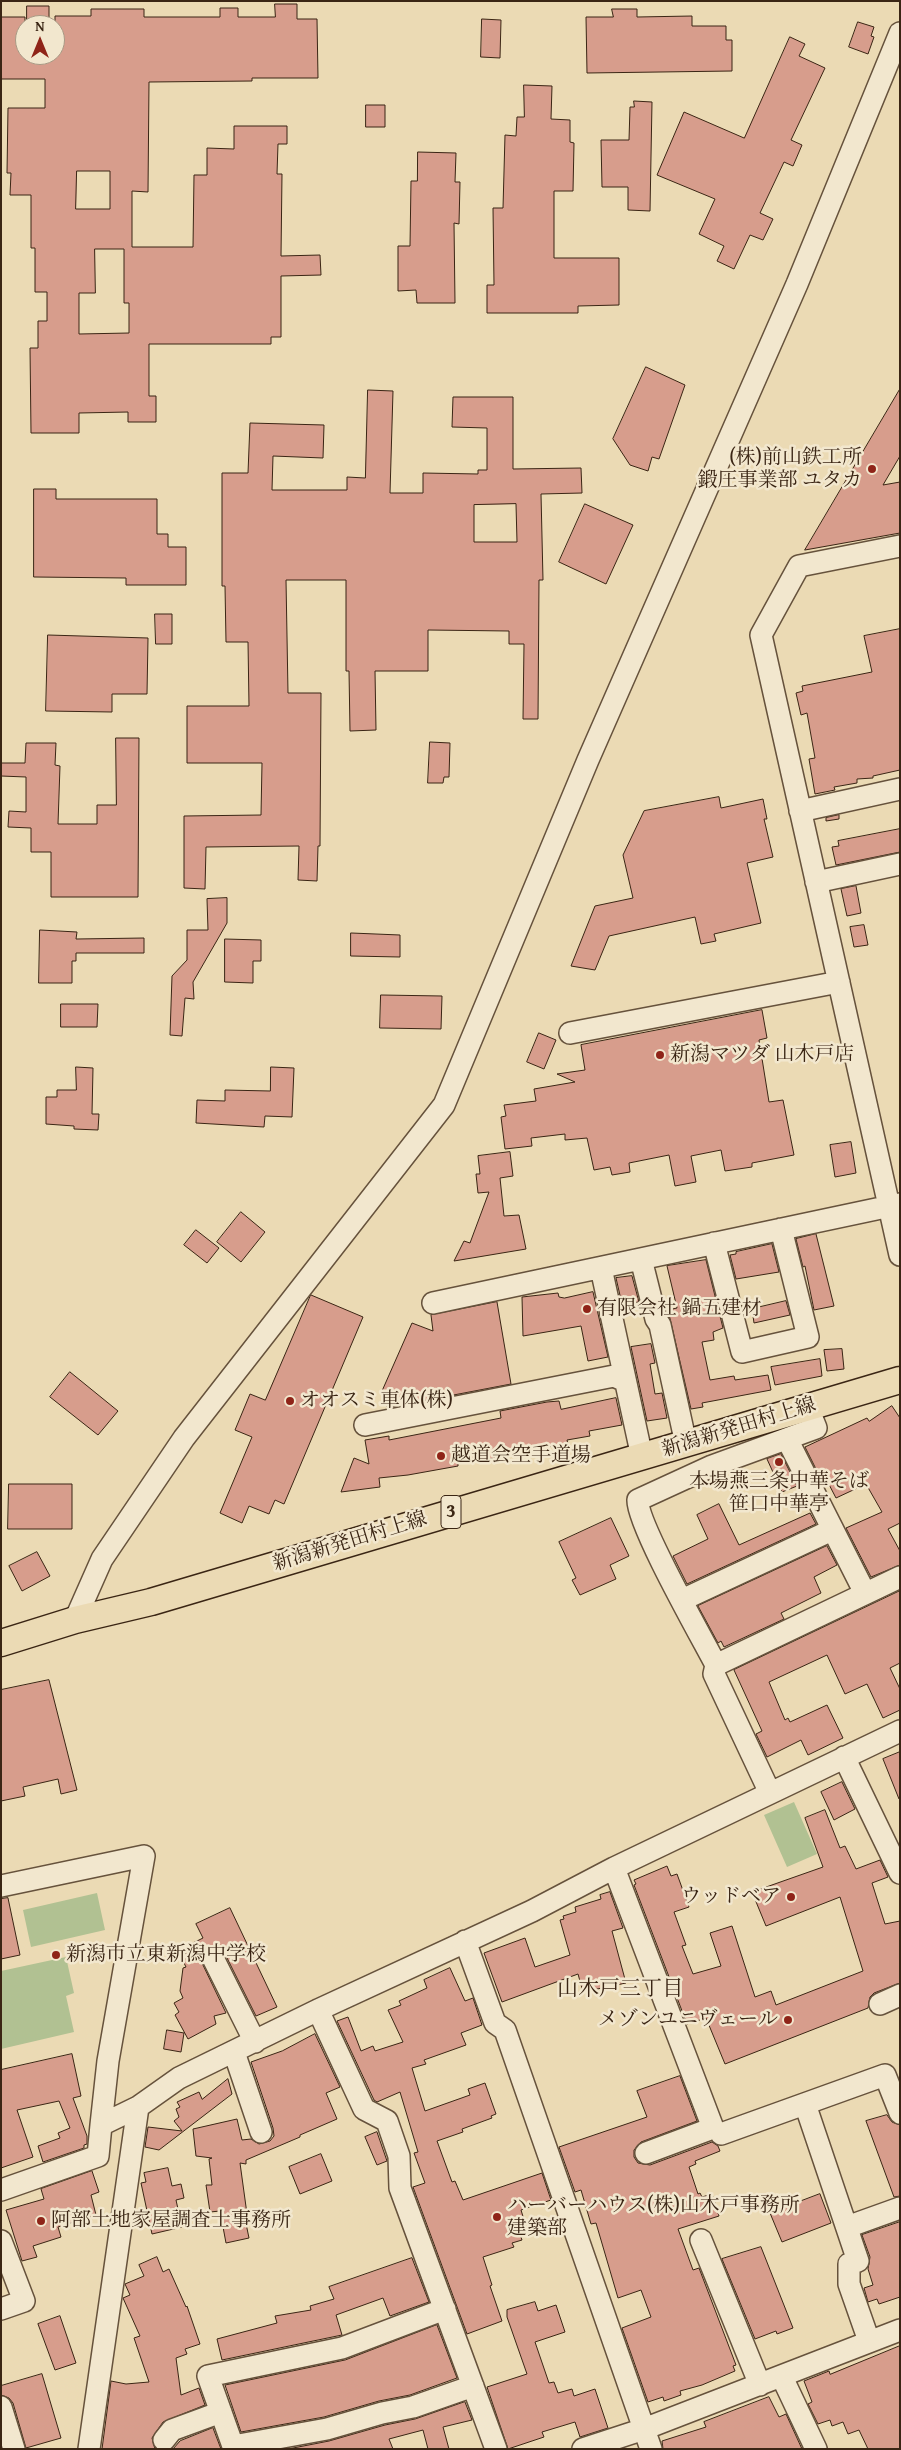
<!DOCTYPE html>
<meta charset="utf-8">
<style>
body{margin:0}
#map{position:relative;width:901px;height:2450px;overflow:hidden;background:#ebdab4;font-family:"Gentium Book Plus",serif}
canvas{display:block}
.frame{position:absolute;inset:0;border:2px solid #3a2514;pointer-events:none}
.north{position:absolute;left:15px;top:15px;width:50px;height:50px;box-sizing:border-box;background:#f2e7ce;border:1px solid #a89984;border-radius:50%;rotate:0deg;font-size:14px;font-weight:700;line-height:20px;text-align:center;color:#3a2514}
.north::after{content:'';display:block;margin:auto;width:18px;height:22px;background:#8f2418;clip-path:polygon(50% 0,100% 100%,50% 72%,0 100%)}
</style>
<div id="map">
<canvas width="901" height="2450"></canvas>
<div class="frame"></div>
<div class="north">N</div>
</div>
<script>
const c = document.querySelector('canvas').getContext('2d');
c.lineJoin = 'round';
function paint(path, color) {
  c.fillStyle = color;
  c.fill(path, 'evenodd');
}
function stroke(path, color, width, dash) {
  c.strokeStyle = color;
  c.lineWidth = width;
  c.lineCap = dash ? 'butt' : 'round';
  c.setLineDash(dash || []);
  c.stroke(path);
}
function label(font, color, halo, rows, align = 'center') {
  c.font = font + ' "Gentium Book Plus","Noto Serif JP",serif';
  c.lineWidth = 5;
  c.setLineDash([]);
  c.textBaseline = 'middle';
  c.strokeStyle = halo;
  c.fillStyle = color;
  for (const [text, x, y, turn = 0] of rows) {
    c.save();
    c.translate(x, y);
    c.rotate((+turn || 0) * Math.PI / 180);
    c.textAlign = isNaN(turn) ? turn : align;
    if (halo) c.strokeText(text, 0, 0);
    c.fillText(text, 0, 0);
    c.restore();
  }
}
const green = new Path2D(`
 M794 1802 817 1854 787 1867 764 1815Z
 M97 1893 105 1930 31 1947 23 1910Z
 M66 1957 74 1993 66 1996 74 2032 1 2049V1971Z`);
const building = new Path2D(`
 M275 4H297V19H317L318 78H252V81L149 82 148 192 132 191V247H193L194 175H207V148L234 149V126H287V144H278L277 174H282L281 256 320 255 321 275 281 276V337H271V344H149V396H156V422H128V412L79 413V433H31L30 348H38V321H47V292H35V248H31V195H10L11 173H7L8 108H45V79H1V17H25V55H55V16H91V9H144V17H220V8H238V17H275ZM77 171H110V209H76ZM95 249H124V303H129V333L79 334V293H95Z
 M27 6H49V25H27Z
 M612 9H637V17L692 16V26H726V40H732V71L587 73 586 17H613Z
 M482 19 501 20 500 58 481 57Z
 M858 22 874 27 871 36 874 37 868 54 849 47Z
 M790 37 805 44 799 56 825 68 791 140 802 145 793 166 784 162 760 213 773 219 763 240 750 235 734 269 717 261 724 246 699 234 715 199 657 175 684 112 744 138Z
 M524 85 552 86 551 119 570 120V142L574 143 573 191H554V258H619V305L578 306V313H487V285H494L493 208H503L505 135 516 136 517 117H524Z
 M634 101 652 102 650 211 628 210V187H602L601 140H629L630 107H634Z
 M366 105H385V127H366Z
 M418 152 456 153 455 182H460L459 224 454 223 455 303H417L416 290 398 291V246H410L411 181H417Z
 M646 367 685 385 659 459 652 457 648 471 630 465 613 439Z
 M900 389V456L883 485 900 482V533L805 550Z
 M368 390 393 391 390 493H423V473L478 474V470H487V428L452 427 453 397H513V469L581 468 582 493 541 494 543 580H539L538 719H523L524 644H509V631L428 630V671H375L376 730 350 731 349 671H346V580H286L288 693H321L320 846H318L317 881 298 880 299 846 206 847 205 889 184 888V816L261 815 262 763H187V706H249L248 642H226L225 586H222V473H248L250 423 324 425 323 458 273 456 272 490H347V477L365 478ZM516 504 517 542H474V505Z
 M34 489H56V499H157V534H168V547H186V585H126V578L34 577Z
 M585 504 633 525 606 584 559 562Z
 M155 614H172V644H156Z
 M900 629V770L873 776V778L857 779V783L834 787 835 790 815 794 809 759 815 758 807 713 801 715 796 693 803 691 802 686 872 672 864 636Z
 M48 635 148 638 147 694H112V712L46 711Z
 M116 738H139L138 897H51V852H31V828L8 827 9 811 26 812V777L1 776V763H25L26 743H56L55 765 60 766 58 824H97V805H116Z
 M430 742 450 743 449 777H444L443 783H428Z
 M719 797 721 808 763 799 767 819H764L773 857 747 863 761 923 714 934 716 941 701 944 695 917 609 936 595 970 571 966 595 906 633 898 623 855 644 811Z
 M839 815V819L826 821V818Z
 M900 829V852L836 865 832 847 839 846 838 841Z
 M856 886 861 913 847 916 841 889Z
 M227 898V923L193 982 194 999 185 998 182 1036 170 1035 172 976 187 960V930H208L207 899Z
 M864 925 868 945 854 947 850 927Z
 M40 930 77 932 76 939 144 938V953H76V961H72V983H39Z
 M351 933 400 935V957L351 956Z
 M225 939 261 940V961H253V983L225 982Z
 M381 995 442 996 441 1029 380 1028Z
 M61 1004H98L97 1027H61Z
 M762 1010 767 1038 759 1040 769 1102 783 1100 794 1155 752 1163V1167L725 1171 721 1150 691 1156 696 1182 675 1186 669 1155 629 1163 630 1172 612 1175 610 1167 594 1170 587 1138 565 1140V1134L531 1138 532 1146 505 1149 501 1117 506 1116 504 1105 536 1101 534 1089 575 1082 557 1074 585 1070 581 1045Z
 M539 1033 556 1040 544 1069 527 1062Z
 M76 1067 93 1068 92 1114H99L98 1130 74 1129V1126L46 1124V1097H57V1090H76Z
 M271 1067 294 1068 292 1117 265 1116 264 1127 196 1123 197 1100 225 1101V1090L270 1091Z
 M851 1142 856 1173 835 1177 830 1145Z
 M510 1152 513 1176 500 1178 504 1216 519 1215 526 1249 454 1261 464 1241 470 1243 489 1192 478 1193 476 1174H480L478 1156Z
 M241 1212 265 1232 241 1262 217 1242Z
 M196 1230 219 1248 207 1263 184 1245Z
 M816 1234 834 1306 814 1310 805 1266 803 1267 796 1239Z
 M772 1244 779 1272 736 1279 730 1255 736 1254V1252Z
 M706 1260 723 1328 713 1332 714 1340 702 1342 710 1380 734 1376 735 1380 768 1375 771 1390 702 1403 703 1407 691 1409 668 1310 677 1308 667 1266Z
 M632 1276 639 1302 622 1304 616 1278Z
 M593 1292 608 1357 588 1361 581 1326 523 1336 522 1297 558 1293 559 1297 564 1298Z
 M311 1295 363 1317 284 1504 275 1500 269 1514 249 1506 242 1523 220 1513 252 1437 235 1430 250 1394 265 1400Z
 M786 1301 790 1315 754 1323 752 1309Z
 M497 1302 511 1384 391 1407 386 1406 391 1394 382 1391 412 1323 433 1331 431 1315Z
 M651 1344 655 1363 650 1364 655 1394 662 1393 667 1418 647 1421 631 1347Z
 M842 1349 844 1369 827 1371 824 1350Z
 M820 1359 822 1376 775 1385 771 1367Z
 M70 1372 118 1411 98 1435 50 1397Z
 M616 1398 622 1425 589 1431 590 1436 567 1440 568 1444 523 1450 490 1459 489 1456 458 1462V1466L408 1475 379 1478 380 1487 341 1492 354 1458 369 1464 365 1440 389 1436V1440L501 1418 500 1411 547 1402 559 1401 561 1409Z
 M892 1406 900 1418V1523L888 1529 900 1551V1565L871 1577 846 1528 882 1512 866 1484 836 1498 823 1473 819 1475 805 1447 867 1418 869 1421Z
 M781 1454 797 1486 782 1492 767 1459Z
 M9 1484H72V1529H8Z
 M719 1504 739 1545 810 1513 816 1524 687 1584 673 1556 708 1539 697 1515Z
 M611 1518 629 1556 610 1565 616 1579 580 1595 572 1580 576 1578 559 1542Z
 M827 1546 837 1565 814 1577 821 1593 781 1613 784 1619 724 1647 721 1641 718 1643 698 1606Z
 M37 1552 50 1576 22 1591 9 1566Z
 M900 1591V1663L890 1668 900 1689V1710L883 1718 867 1684 845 1694 827 1655 769 1682 785 1720 788 1718 790 1722 827 1705 843 1738 808 1755 801 1740 767 1757 756 1734 762 1731 734 1670Z
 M49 1680 77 1790 61 1794 58 1779 23 1787 25 1796 1 1801V1690Z
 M900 1752V1799H899L883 1759Z
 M842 1782 855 1809 834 1820 821 1792Z
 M825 1810 840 1848 845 1846 856 1869 880 1860 888 1877 872 1883 885 1924 900 1921V1983L874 1993 870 1997 868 2008 725 2064 706 2018 687 2024 634 1885 636 1884 634 1880 667 1866 671 1876 677 1874 689 1907 674 1912 686 1945 682 1946 693 1974 721 1966 710 1933 732 1926 755 1997 771 1991 776 2005 863 1971 840 1897 766 1926 752 1892 823 1867 805 1818Z
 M610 1892 623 1928 612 1931 626 1983 583 1992 578 1974 502 2002 484 1953 525 1938 535 1967 570 1955 560 1920 564 1919 563 1916 576 1912 575 1907 601 1899 600 1895Z
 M8 1898 20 1955 1 1959V1899Z
 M230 1908 277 2007 256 2016 224 1952 219 1947H208L202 1952V1963L226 2013 214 2016 216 2024 188 2039 175 2015 179 2012 174 2003 183 1998 180 1991 183 1968 186 1967 184 1963 187 1946 203 1938 196 1924Z
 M450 1968 465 2001 473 1998 482 2025 461 2033 466 2045 424 2060 426 2064 412 2068 425 2111 470 2095 468 2089 485 2083 496 2114 491 2116 492 2118 462 2129 463 2132 437 2141 452 2182 455 2181 463 2200 542 2173 551 2200 521 2210 525 2223 517 2226 522 2240 512 2243 514 2247 483 2257 492 2285 490 2286 502 2321 467 2334 413 2187 425 2183 414 2153 418 2152 400 2092 377 2102 374 2100 337 2021 348 2017 361 2051 373 2046 375 2051 403 2042 388 2010 401 2005 399 2001 427 1988 424 1980Z
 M167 2030 184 2033 181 2052 164 2049Z
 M315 2034 340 2087 326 2093 337 2119 300 2135V2137L246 2160V2164L240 2163 247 2214H244L249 2238 226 2243 220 2211 210 2212 206 2185H212L209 2159 212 2158 196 2156 193 2129 237 2119 242 2140 251 2139 259 2144 270 2141 274 2136 273 2128 251 2062 282 2051Z
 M72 2054 81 2096 73 2098 87 2136V2144L84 2145V2148L43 2162 38 2146 60 2138 58 2133 70 2128 59 2101 17 2110 33 2157 1 2168V2070Z
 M680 2076 697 2121 641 2142 634 2150V2157L638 2163 650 2165 712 2142 718 2146 720 2151 695 2161 696 2164 689 2167 698 2194 700 2193 702 2197 712 2194 719 2216 678 2229 693 2270 699 2268 736 2365 733 2366 735 2371 702 2385 680 2391 681 2395 664 2401 663 2397 648 2402 622 2328 651 2317 641 2290 618 2298 596 2223 591 2224 581 2190 575 2192 559 2147 647 2117 637 2091Z
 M228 2079 232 2094 159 2150 145 2147 148 2127 182 2131 174 2121 179 2117 176 2109 180 2107 177 2102 199 2092 202 2099Z
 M887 2115 892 2122 900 2125V2196L894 2197 866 2121Z
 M377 2132 387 2161 377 2165 365 2137Z
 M321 2154 332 2181 300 2194 289 2167Z
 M168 2168 172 2186 181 2184 184 2198 176 2200 182 2227 152 2234 141 2183 146 2182 144 2173Z
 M92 2171 99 2192 91 2195 96 2215 58 2227 61 2237 33 2246 37 2257 22 2261 6 2210 44 2199 41 2189Z
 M820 2194 831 2223 782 2242 770 2213Z
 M900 2222V2297L879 2304 877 2299 868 2302 864 2288 873 2285 868 2269 870 2257 862 2235Z
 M761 2247 793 2328 777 2334 776 2331 755 2339 722 2259Z
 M157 2257 163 2272 169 2269 186 2307 187 2306 200 2344 185 2349 187 2354 176 2358 181 2395 199 2388 205 2405 163 2422 152 2438 155 2449H102L111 2381 126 2384 149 2382 134 2338 140 2336 123 2298 130 2295 125 2284 144 2276 139 2265Z
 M412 2258 429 2302 390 2316 383 2298 336 2315 342 2335 222 2360 217 2339 277 2323 275 2316 311 2310 310 2306 334 2299 329 2287Z
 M535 2302 538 2311 556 2305 565 2332 535 2342 549 2383 554 2382 558 2393 572 2389 574 2396 595 2389 608 2428 580 2437 575 2422 542 2432 544 2437 508 2449 487 2387 527 2374 507 2317V2310Z
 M60 2316 76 2363 55 2370 38 2324Z
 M437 2325 457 2378 410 2395 379 2401 324 2417 241 2432 225 2385 345 2360Z
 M900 2346V2449H868L859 2430 848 2434 843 2422 832 2426 830 2420 818 2424 808 2404 812 2402 804 2381 829 2371 830 2374Z
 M42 2374 61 2438 26 2448 13 2403 9 2398 1 2395V2386Z
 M769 2397 779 2417 786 2414 802 2449H663L662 2441 706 2427 704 2422Z
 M465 2402 472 2420 443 2427 449 2449H428L423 2430 389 2439 393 2449H288L329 2441 385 2425 415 2419Z
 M213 2428 221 2449H173L180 2441Z`);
const minor = new Path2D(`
 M900 546 799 566 761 635 900 1255
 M800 811 900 789
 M816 882 900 864
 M570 1033 839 982
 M714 1243 742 1352 808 1337 781 1229
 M641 1259 656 1319 660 1325 686 1444
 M601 1268 642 1457
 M433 1303 900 1204
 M365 1425 614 1376 625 1381
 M787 1439 865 1593
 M682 1600 832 1530
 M75 1620 102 1559 184 1438 444 1105 588 760 797 284 900 33
 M716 1665 900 1577
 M844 1757 900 1873
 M770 1793 714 1674 716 1665C702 1638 636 1522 638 1500L712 1466 816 1428 808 1408
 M614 1868 713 2128 646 2153
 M1 1886 144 1856 108 2061 101 2125
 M465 1941 495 2023 505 2030 651 2449
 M213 1958 255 2042
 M880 2004 900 1995
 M318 2010 364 2109 387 2121 399 2156 400 2188 496 2449
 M234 2052 261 2132
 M805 2104 858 2261 849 2264V2284L869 2341
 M721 2134 885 2075 900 2113
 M1 2190 98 2156 101 2125 138 2107 179 2078 318 2010 532 1911 614 1868 900 1731
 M847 2227 900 2208
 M701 2240 760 2385
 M1 2241 24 2301 1 2309
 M782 2377 816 2449
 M1 2407 14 2449
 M164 2440 172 2430 221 2412
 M233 2446 327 2429 382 2413 413 2407 473 2386
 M89 2449 138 2107
 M234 2449 208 2376 342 2348 445 2309
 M583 2449 644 2429 900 2330`);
const major = new Path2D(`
 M1 1643 75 1620 151 1602 900 1380`);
const markers = [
 [872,469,5,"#8f2418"],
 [660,1055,5,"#8f2418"],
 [587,1309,5,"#8f2418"],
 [290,1401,5,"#8f2418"],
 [441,1456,5,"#8f2418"],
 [779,1462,5,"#8f2418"],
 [791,1897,5,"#8f2418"],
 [56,1955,5,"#8f2418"],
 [788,2020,5,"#8f2418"],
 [497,2217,5,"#8f2418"],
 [41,2221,5,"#8f2418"]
];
const shields = [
 [451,1512,20]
];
const shieldNames = [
 ["3",451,1512]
];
const poiNames = [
 ["(株)前山鉄工所",862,458,"right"],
 ["鍛圧事業部 ユタカ",862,481,"right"],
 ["新潟マツダ 山木戸店",670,1055],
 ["有限会社 鍋五建材",597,1309],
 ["オオスミ車体(株)",300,1401],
 ["越道会空手道場",451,1456],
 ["本場燕三条中華そば",779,1482,"center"],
 ["笹口中華亭",779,1505,"center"],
 ["ウッドベア",781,1897,"right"],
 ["新潟市立東新潟中学校",66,1955],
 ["メゾンユニヴェール",778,2020,"right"],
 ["ハーバーハウス(株)山木戸事務所",507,2206],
 ["建築部",507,2229],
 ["阿部土地家屋調査士事務所",51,2221]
];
const streetNames = [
 ["新潟新発田村上線",739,1428,-17],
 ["新潟新発田村上線",350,1542,-17]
];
const neighbourhoodNames = [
 ["山木戸三丁目",620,1990]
];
paint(green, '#b1c192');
paint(building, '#d79d8c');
stroke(building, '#3a2514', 1);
stroke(minor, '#66523c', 24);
stroke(major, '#3a2514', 29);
stroke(minor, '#f2e7ce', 21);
stroke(major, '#ebdab4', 26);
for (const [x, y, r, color] of markers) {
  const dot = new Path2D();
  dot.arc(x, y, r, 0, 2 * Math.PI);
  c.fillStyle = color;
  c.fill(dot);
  stroke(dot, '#f2e7ce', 2);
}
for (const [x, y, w] of shields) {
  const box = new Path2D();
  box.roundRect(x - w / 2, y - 16.5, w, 33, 4);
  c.fillStyle = '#f2e7ce';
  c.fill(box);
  stroke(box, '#3a2514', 1);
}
label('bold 19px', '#3a2514', null, shieldNames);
label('20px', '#3a2514', '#f2e7ce', poiNames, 'left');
label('20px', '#3a2514', '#f2e7ce', streetNames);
label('21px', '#3a2514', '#f2e7ce', neighbourhoodNames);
</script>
